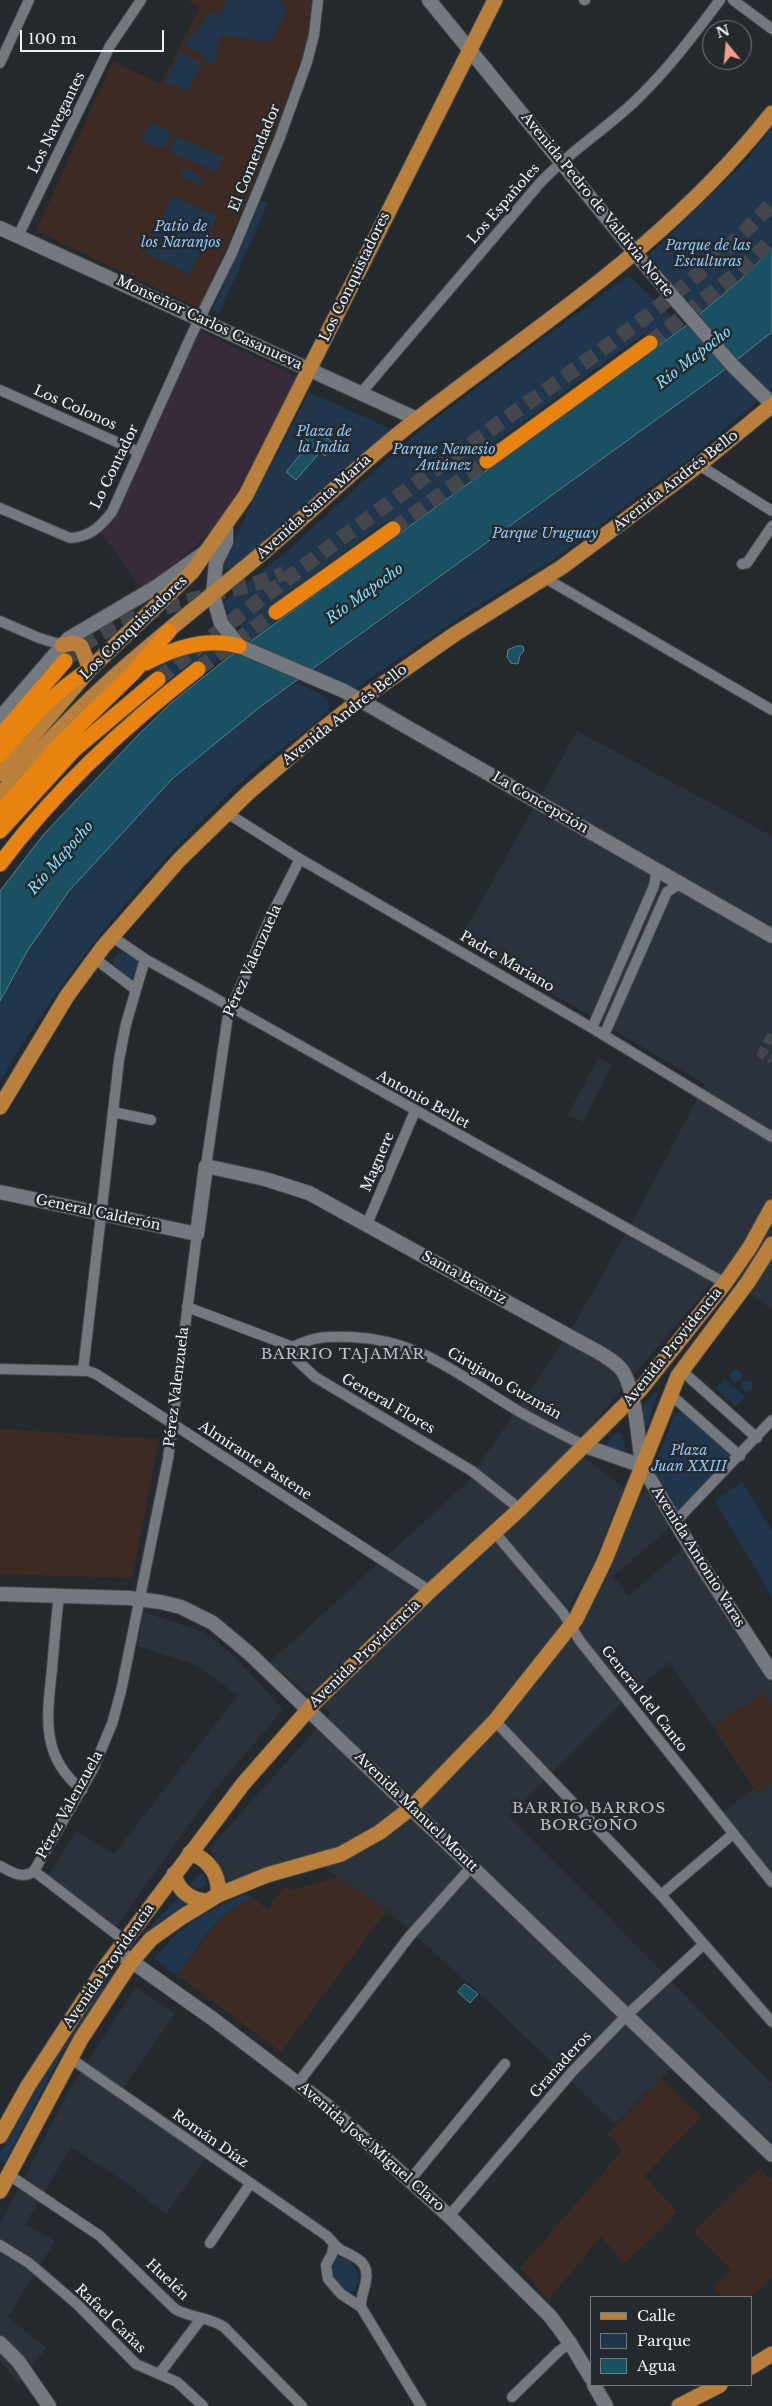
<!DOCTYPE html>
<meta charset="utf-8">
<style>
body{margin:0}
#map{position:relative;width:772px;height:2406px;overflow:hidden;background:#24292d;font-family:"Libre Baskerville",serif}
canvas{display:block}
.legend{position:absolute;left:590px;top:2296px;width:162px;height:90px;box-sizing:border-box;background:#24292d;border:1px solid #767a7d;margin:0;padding:6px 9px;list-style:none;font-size:15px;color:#f0f3f6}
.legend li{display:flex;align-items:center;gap:10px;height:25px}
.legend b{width:25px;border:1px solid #767a7d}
.north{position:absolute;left:702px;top:20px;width:50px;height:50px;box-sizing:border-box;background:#24292d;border:1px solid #767a7d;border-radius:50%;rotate:343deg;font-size:14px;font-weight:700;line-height:20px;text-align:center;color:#f0f3f6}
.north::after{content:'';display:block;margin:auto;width:18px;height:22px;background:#f49d8c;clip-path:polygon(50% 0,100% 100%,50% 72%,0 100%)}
.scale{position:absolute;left:20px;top:30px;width:144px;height:22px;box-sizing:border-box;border:2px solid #f0f3f6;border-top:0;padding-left:6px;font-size:15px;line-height:18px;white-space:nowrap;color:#f0f3f6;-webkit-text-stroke:4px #24292d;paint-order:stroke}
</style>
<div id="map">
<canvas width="772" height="2406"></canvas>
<ul class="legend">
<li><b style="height:6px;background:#b97f3b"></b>Calle</li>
<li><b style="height:14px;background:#1f364c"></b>Parque</li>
<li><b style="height:14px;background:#195062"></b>Agua</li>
</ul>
<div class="north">N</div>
<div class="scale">100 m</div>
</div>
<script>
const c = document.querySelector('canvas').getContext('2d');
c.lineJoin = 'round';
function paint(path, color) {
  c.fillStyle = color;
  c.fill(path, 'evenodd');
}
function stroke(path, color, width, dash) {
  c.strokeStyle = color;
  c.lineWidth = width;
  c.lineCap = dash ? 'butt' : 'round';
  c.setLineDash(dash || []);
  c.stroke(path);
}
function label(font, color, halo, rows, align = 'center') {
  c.font = font + ' "Libre Baskerville",serif';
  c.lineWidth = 5;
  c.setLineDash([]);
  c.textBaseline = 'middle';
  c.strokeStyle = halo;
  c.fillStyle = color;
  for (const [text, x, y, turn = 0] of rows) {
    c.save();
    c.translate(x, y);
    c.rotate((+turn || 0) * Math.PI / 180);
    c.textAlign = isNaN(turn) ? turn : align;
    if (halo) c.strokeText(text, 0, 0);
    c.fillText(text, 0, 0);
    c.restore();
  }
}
const built = new Path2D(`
 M577 731 772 836V1309L719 1274 572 1448 624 1488 592 1566 561 1623 623 1702 509 1816 772 2084V2164L671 2068 615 2124 500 2012 387 1910 309 1858 227 1882 210 1848 330 1713 270 1662 467 1483 572 1328 633 1221 705 1084 460 939Z
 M598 1058 612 1065 583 1122 568 1115Z
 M646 1490 670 1527 613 1577 629 1596 684 1548 750 1653 772 1682V1705L764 1693 713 1726 669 1662 629 1696 581 1635 580 1627 608 1574 641 1494Z
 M143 1612 203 1632 235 1657 283 1709 212 1793 114 1929 47 1877 77 1831 114 1854 238 1695 196 1665 138 1646Z
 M772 1783V1876L722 1813 754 1788 758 1793Z
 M136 1987 175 2014 120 2092 208 2155 166 2214 124 2181 71 2147 25 2224 55 2241 8 2317 46 2348 18 2383 0 2360V2224L66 2097 65 2096Z`);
const education = new Path2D(`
 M188 0H312L308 39 283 113 226 250 199 308 36 231 113 61 160 84 200 8Z
 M0 1429 159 1439 132 1578 0 1574Z
 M764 1693 772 1705V1783L757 1793 713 1726Z
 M338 1877 387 1910 281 2052 177 1975 218 1921 241 1903 253 1899 268 1909 285 1886 292 1890Z
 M661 2078 701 2117 644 2176 677 2212 624 2264 601 2236 549 2299 520 2268 622 2151 608 2134Z
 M760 2168 772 2180V2277L751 2297H723L713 2287 731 2270 694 2232Z`);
const medical = new Path2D(`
 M200 333H204L299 377 251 470 226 510 212 530 191 550 143 591 101 532 117 515 196 337Z`);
const green = new Path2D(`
 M226 0H282L280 4 288 9 270 42 220 35 215 65 204 61 206 56 183 45 211 13 221 15Z
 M180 52 202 63 187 92 165 81Z
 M150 123 172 132 164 149 140 140Z
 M772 127V249L700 315 649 258 650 254 747 160Z
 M176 136 223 157 216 172 169 151Z
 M184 167 200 176 203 186 180 176Z
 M172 196 217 216 190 274 146 254Z
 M261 200 268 203 219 314 212 311Z
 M629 275 683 328 655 350 644 334 481 453 491 469 397 535 387 521 271 605 281 620 253 640 231 617 224 602 292 547 404 444 436 418Z
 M772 332V389L689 459 554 559 463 615 353 690 312 671 719 374Z
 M309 392 391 429 296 516 234 567 222 570 247 512Z
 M201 651H212L225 654 203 672 193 661 162 685 150 668 169 659Z
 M291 680 196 759 260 707 296 683 321 694 329 702 328 711C302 736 270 755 243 780 148 870 65 968 0 1082V1001L40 932 87 870 0 892 30 850 128 746Z
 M123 952 136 959 139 965 135 978 132 979C120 975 102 958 123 952Z
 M730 1376a6 6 0 1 1 12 0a6 6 0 1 1-12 0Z
 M725 1379 745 1397 736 1407 716 1388Z
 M741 1386a6 6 0 1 1 12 0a6 6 0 1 1-12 0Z
 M656 1391 658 1392 647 1427H643L637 1412Z
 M682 1412 729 1453 731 1459 683 1508 674 1510 652 1471 675 1413Z
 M617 1432 622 1434 625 1449 623 1452 607 1447 605 1445Z
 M742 1482 772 1531V1597L715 1501Z
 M493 1547 495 1549 425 1613 423 1611Z
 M415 1619 417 1620 383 1654 386 1647Z
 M201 1873 205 1876 206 1885 198 1889 190 1884Z
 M245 1894 253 1899C218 1909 198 1948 177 1975L154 1959C184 1922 203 1913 245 1894Z
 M180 1896 190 1902 163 1919 140 1938Z
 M111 1975 113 1976 61 2055 4 2164 0 2160V2153L33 2094Z
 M337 2257 349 2260 356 2270 359 2282 354 2291H345C335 2283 327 2267 337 2257Z`);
const water = new Path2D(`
 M772 249V332L719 374 260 707 173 778 69 891 28 950 0 1001V891L44 834 137 736 170 704 225 660 683 328 739 281Z
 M315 428 334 444 325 456 320 452 296 480 286 472 310 443 306 439Z
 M517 646H523L524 651 520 655 518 664 511 663 507 657 508 650Z
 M465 1984 478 1994 470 2003 458 1992Z`);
const streetTunnel = new Path2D(`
 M772 1035 762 1054 772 1059`);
const highwayTunnel = new Path2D(`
 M650 343 738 272 772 240
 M393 529 487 461
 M65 661C106 620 167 606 222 592 243 587 264 582 284 573
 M198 669 276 612
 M158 679C264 595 372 514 483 435 581 364 690 293 772 203`);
const street = new Path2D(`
 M584 0H585
 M733 0 772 29
 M0 63 29 0
 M18 236 110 46 141 0
 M0 390 139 452
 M361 393 540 183C568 153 603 131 633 103 666 72 693 36 720 0
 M699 465 772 511
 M0 508 70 538C90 537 100 527 112 512L191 336 232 253 280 137 307 62 314 35 318 0
 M742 564 747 563 772 526
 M545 578 772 710
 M0 621 39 638 62 645
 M227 813 300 859 592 1028 772 1137
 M111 936 145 959 240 1012 725 1283
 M94 958 135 989
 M592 1028 654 886 656 875 653 869
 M604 1035 667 892 679 884
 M113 1112 151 1120
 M206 1166 228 1015 272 914 300 859
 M367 1224 415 1111
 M187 1307 293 1347
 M293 1347C315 1336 328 1336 352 1337 423 1340 463 1379 520 1412 541 1424 563 1435 585 1446
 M293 1347 297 1360 315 1377 472 1471 520 1509
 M0 1369 88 1371 96 1374 430 1591
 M681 1370 757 1438
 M83 1371 119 1060 126 1024 145 959
 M670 1394 740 1456
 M675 1522 772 1420
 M495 1533 563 1613 580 1641 772 1882
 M59 1596C56 1620 54 1645 52 1669 47 1717 40 1756 82 1790
 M495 1721 661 1895 772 2022
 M0 1866C11 1872 23 1880 34 1871L93 1769 112 1724 121 1691 168 1459 197 1234
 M34 1871 124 1940
 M661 1895 733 1834
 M70 2058 327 2236C331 2240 336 2247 341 2250 355 2257 369 2261 366 2280 365 2291 360 2296 361 2307
 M298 2083 409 1937 472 1866
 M9 2175 100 2236 175 2309C190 2318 210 2317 224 2327L302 2406
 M410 2180 505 2064
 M449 2216 572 2072 627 2015 704 1944
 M210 2243 250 2184
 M334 2244 332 2254 326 2265 328 2279 341 2294 361 2307 421 2406
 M0 2245 29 2263 78 2305 136 2364 177 2382 203 2406
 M159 2374 201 2319
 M512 2397 559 2351 570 2343`);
const secondary = new Path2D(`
 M429 0 641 260 733 366 772 404
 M0 228 417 419
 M226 525V542L216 562 213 595 221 623 239 646 344 691 772 936
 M0 718 68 639 156 587 204 553
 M0 1192 197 1234 206 1166 265 1179 309 1193 576 1340C590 1348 611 1357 621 1369 635 1385 639 1444 642 1466
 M585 1446 642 1466 700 1563 772 1673
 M0 1594 129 1598 161 1602 181 1607 213 1623 250 1654 772 2155
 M117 1951 213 2019 326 2105 449 2216 550 2316 570 2343 591 2378
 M0 2343 18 2361 49 2406
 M594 2385 606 2406`);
const primary = new Path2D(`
 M62 645 73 643 81 646 90 669
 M0 774 90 669 192 572 246 495 495 0
 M0 795C33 757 67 720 104 686 156 638 213 595 267 549 317 507 363 460 416 420 544 321 669 243 772 113
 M0 1107 67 996 103 947 179 860 249 792 318 733 360 700 455 634 562 567 699 465 772 405
 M190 1853C209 1859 220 1875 218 1895
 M174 1874C178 1890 189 1899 205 1901
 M0 2136 28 2086 106 1966 243 1784 316 1701 430 1591 520 1509 640 1390 725 1283 750 1247 772 1207
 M0 2191 81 2039 132 1961 151 1939 182 1917 218 1895 267 1875 341 1854 380 1832 411 1808 495 1721 576 1619 605 1560 678 1376 748 1282 772 1244
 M751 2367 772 2354
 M679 2406 720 2385`);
const highway = new Path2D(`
 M487 461 650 343
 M276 612 393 529
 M146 663C174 648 207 637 239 646
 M0 736 65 661
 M0 755C27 723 53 692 90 669
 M0 813 59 745 133 673 169 631
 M0 831 75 749 158 679
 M0 864C56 789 124 726 198 669`);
const streetNames = [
 ["Los Navegantes",57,123,-64],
 ["El Comendador",255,158,-68],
 ["Los Españoles",504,204,-49],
 ["Avenida Pedro de Valdivia Norte",597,205,51],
 ["Los Conquistadores",355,277,-64],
 ["Monseñor Carlos Casanueva",209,323,25],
 ["Los Colonos",75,408,24],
 ["Lo Contador",115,467,-64],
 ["Avenida Andrés Bello",676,481,-38],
 ["Avenida Santa María",314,507,-42],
 ["Los Conquistadores",134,628,-44],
 ["Avenida Andrés Bello",345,715,-38],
 ["La Concepción",540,803,30],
 ["Pérez Valenzuela",253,961,-66],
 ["Padre Mariano",507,962,30],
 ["Antonio Bellet",423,1100,29],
 ["Magnere",378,1162,-67],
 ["General Calderón",98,1213,12],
 ["Santa Beatriz",464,1278,29],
 ["Avenida Providencia",673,1347,-51],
 ["Cirujano Guzmán",504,1384,30],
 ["Pérez Valenzuela",177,1387,-83],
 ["General Flores",388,1404,30],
 ["Almirante Pastene",255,1461,33],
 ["Avenida Antonio Varas",698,1557,58],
 ["Avenida Providencia",365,1654,-44],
 ["General del Canto",644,1699,52],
 ["Pérez Valenzuela",70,1805,-61],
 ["Avenida Manuel Montt",416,1812,44],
 ["Avenida Providencia",109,1966,-55],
 ["Granaderos",561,2065,-48],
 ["Román Díaz",210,2139,35],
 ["Avenida José Miguel Claro",371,2147,41],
 ["Huelén",167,2280,43],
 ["Rafael Cañas",110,2319,44]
];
const parkNames = [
 ["Patio de",181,227],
 ["los Naranjos",181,243],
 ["Parque de las",708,246],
 ["Esculturas",708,262],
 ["Plaza de",324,432],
 ["la India",324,448],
 ["Parque Nemesio",444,450],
 ["Antúnez",444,466],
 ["Parque Uruguay",545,534],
 ["Plaza",689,1451],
 ["Juan XXIII",689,1467]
];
const waterNames = [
 ["Río Mapocho",694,358,-38],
 ["Río Mapocho",365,594,-36],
 ["Río Mapocho",61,858,-49]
];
const neighbourhoodNames = [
 ["BARRIO TAJAMAR",343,1355],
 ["BARRIO BARROS",589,1809],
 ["BORGOÑO",589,1826]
];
paint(built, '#2a333c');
paint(education, '#3d2b23');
paint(medical, '#372b39');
paint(green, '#1f364c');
paint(water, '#195062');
stroke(water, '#5a818e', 1);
stroke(streetTunnel, '#43474b', 10, [10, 5]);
stroke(highwayTunnel, '#43474b', 15, [15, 8]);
stroke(street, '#43474b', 12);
stroke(secondary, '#43474b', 16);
stroke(primary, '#43474b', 17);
stroke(highway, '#43474b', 17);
stroke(street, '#73797e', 10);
stroke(secondary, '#73797e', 14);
stroke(primary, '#b97f3b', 15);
stroke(highway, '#e8830f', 15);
label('14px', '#f0f3f6', '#24292d', streetNames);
label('italic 14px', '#8fc7fa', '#24292d', parkNames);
label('italic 15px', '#87dcfd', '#24292d', waterNames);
c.letterSpacing = '1px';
label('15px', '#bcc2c8', '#24292d', neighbourhoodNames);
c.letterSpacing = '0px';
</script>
